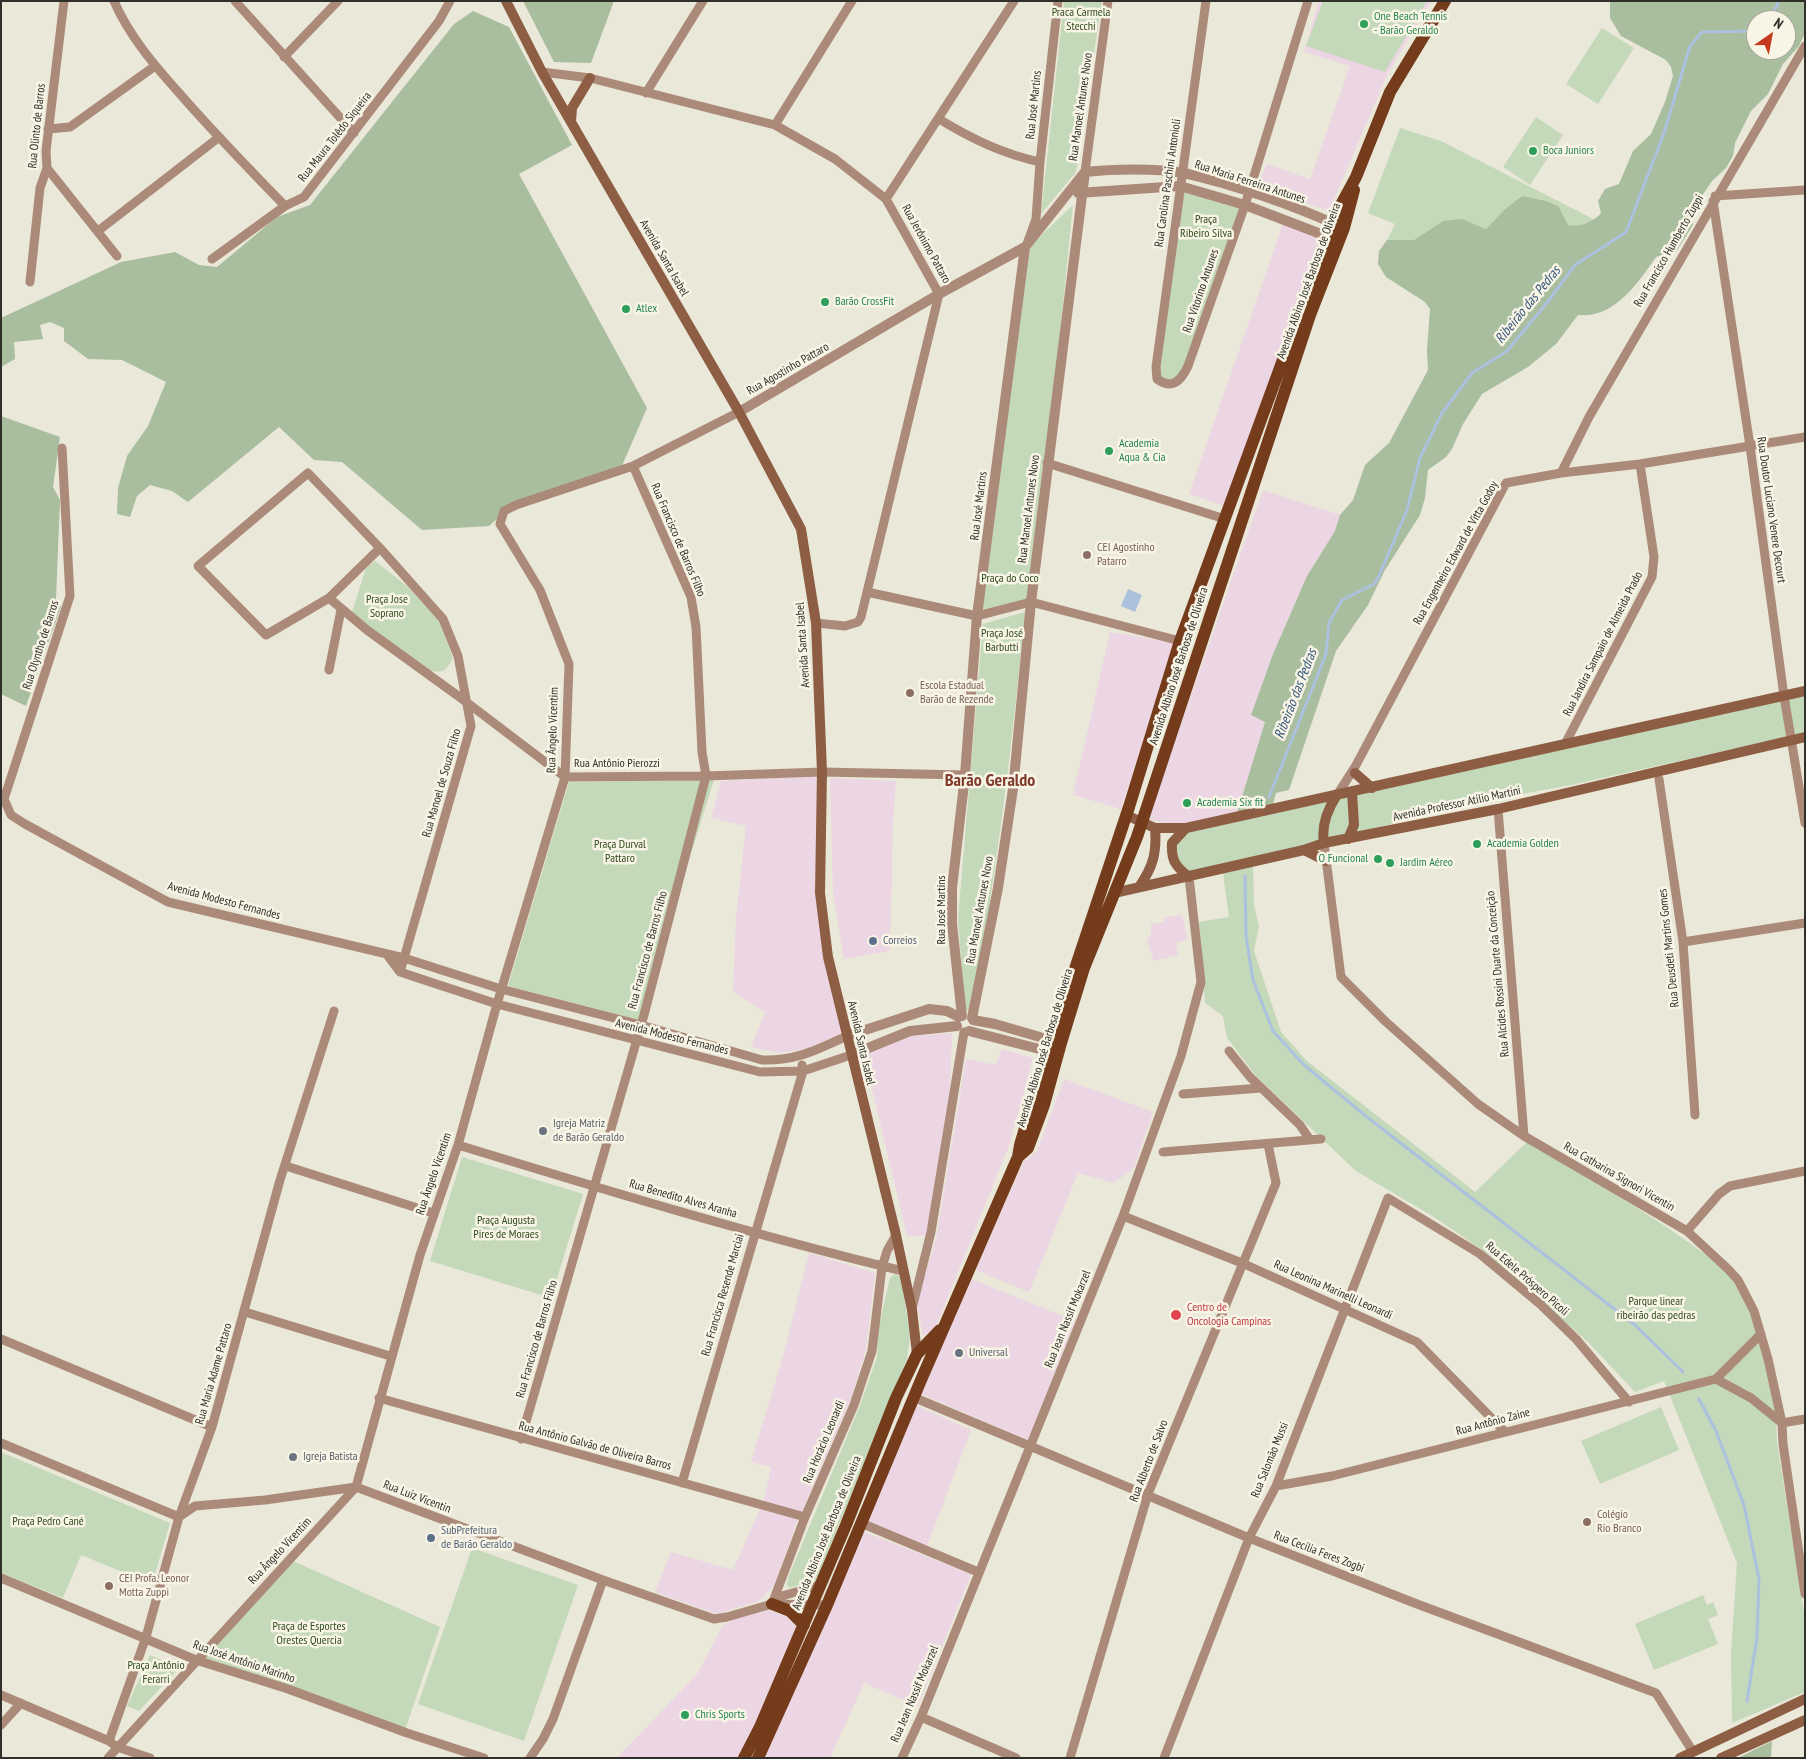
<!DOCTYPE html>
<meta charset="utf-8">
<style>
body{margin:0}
#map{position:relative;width:1806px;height:1759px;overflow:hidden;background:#eae8d9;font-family:"PT Sans Narrow",sans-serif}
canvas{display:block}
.frame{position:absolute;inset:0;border:2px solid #302f29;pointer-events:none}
.north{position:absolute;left:1746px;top:10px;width:50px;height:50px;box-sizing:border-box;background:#f8f5e6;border:1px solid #a8a69a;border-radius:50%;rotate:33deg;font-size:14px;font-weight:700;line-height:20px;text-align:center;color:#302f29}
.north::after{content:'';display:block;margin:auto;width:18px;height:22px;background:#c3391c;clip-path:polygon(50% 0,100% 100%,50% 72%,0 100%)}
</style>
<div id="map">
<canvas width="1806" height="1759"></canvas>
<div class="frame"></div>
<div class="north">N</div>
</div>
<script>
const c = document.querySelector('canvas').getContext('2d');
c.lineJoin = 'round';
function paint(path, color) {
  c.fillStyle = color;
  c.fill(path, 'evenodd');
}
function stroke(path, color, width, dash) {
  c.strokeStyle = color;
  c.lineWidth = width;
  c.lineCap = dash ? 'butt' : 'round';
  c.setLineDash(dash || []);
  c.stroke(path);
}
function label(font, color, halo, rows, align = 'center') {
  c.font = font + ' "PT Sans Narrow",sans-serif';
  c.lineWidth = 5;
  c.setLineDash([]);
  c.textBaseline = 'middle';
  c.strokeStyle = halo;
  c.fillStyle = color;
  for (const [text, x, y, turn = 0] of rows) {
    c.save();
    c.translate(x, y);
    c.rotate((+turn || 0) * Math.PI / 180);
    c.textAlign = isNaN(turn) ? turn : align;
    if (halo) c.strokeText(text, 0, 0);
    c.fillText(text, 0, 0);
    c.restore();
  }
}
const commercial = new Path2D(`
 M1319 1H1432L1388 73 1329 211 1257 186 1267 164 1310 179 1350 66 1304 52Z
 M1283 224 1322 240 1224 506 1189 494Z
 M1263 490 1340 515 1335 531 1307 576 1273 654 1251 715 1265 722 1236 818 1186 828 1148 819Z
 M1110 632 1175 643 1121 809 1073 795Z
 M817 776 816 888 844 1033 808 1048 780 1053 751 1047 765 1012 733 992 736 917 746 826 711 818 721 781Z
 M830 778 896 781 893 823 890 951 844 959 833 894Z
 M1182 915 1188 939 1176 943 1178 955 1154 961 1147 940 1151 936V924L1164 922 1163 918Z
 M952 1033 950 1088 929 1235 907 1236 864 1055 910 1036Z
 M1002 1049 1033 1058 1009 1146 936 1326 923 1337 917 1301 936 1239 966 1059 996 1065Z
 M1064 1079 1153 1112 1134 1168 1114 1183 1078 1173 1029 1292 975 1270 1023 1163 1037 1151Z
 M809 1253 875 1273 866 1349 850 1402 797 1522 774 1586 759 1601 717 1614 655 1592 671 1552 733 1570 764 1500 771 1467 751 1462 784 1353Z
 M969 1278 1075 1321 1028 1440 921 1394Z
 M915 1405 971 1430 927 1546 866 1522Z
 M862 1531 971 1574 918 1706 864 1683 830 1758H757Z
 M769 1610 785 1616 797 1627 763 1713 739 1758H617L698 1673 722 1626 736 1618Z`);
const green = new Path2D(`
 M1064 1H1102L1076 172 1041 214Z
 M1323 1H1427L1385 72 1306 46Z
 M1602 28 1634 48 1598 104 1566 84Z
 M1536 117 1563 135 1530 185 1503 167Z
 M1400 128 1441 141 1595 220 1573 227 1503 211 1486 229 1443 221 1414 240H1387L1395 224 1368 213Z
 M1184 190 1243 206 1187 366 1175 383 1158 378Z
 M1073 205 1047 463 1031 602 982 613 1027 249Z
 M375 561 407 586 440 622 453 658C444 673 444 673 427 670L351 615 366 568Z
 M1025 612C1012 747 996 877 972 1010H965L958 919 983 624Z
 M1805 693V733L1571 785 1483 801 1319 842 1253 862 1254 905 1259 926 1254 951 1281 1032 1307 1061 1475 1192 1527 1142C1583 1176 1642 1208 1695 1247 1705 1255 1720 1263 1728 1273 1759 1311 1777 1393 1777 1442L1805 1619V1692L1732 1723 1731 1653 1737 1563 1664 1381 1635 1392 1587 1341 1481 1249 1434 1217 1356 1171 1257 1077 1227 1038 1223 1016 1205 1003 1199 922 1229 917 1222 866 1189 873C1178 865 1174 855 1175 842L1189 830Z
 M714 780 639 1020 508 986 569 782Z
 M462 1157 583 1194 551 1298 430 1261Z
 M895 1274 901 1277 910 1336 907 1359 816 1581 789 1588 787 1585 788 1578 861 1403 877 1357 878 1330 890 1278Z
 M1661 1407 1679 1450 1600 1484 1581 1441Z
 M1 1452 170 1523 152 1584 81 1555 63 1598 1 1573Z
 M472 1548 578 1585 524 1741 418 1704Z
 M293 1561 440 1627 405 1730 203 1659Z
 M1703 1595 1707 1605 1713 1602 1718 1615 1708 1619 1718 1644 1654 1670 1635 1624Z
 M150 1655 179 1668 139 1711 127 1706Z`);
const forest = new Path2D(`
 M523 1H614L591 63 554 62Z
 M1610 1H1805V33L1799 46 1783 64 1768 94 1751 111 1735 143 1733 156 1726 168 1712 181 1689 215 1693 225 1676 252 1656 257C1638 283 1614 319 1578 315L1556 344 1528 367 1482 394 1463 424 1452 449 1446 457 1428 470 1425 498 1420 515 1385 570 1368 605 1336 651 1289 790 1276 793 1273 804 1237 813 1265 722 1251 715 1273 654 1307 576 1335 531 1340 515 1353 500 1365 465 1389 443 1428 370 1427 350 1430 309 1425 302 1386 277 1378 264 1379 251 1387 240H1414L1443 221 1462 219 1486 229 1503 211 1522 196 1546 201 1558 206 1568 225C1578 228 1595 221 1601 213L1598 201 1605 189 1619 184 1633 151 1651 134 1665 102 1673 76 1671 67 1666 60 1621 36 1610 18ZM1756 20H1786V50H1756Z
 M473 11 509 27 572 145 519 174 647 408 621 468 515 503 489 526 422 530 342 462 314 460 279 427 188 502 172 491 150 485 137 496 130 517 117 514 118 488 127 456 148 426 166 382 122 360 88 359 64 341V328L50 322 40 325 43 339 14 342 15 359 1 367V318L121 262 175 252 199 265 217 267 277 217 310 205 454 24Z
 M1 416 60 437 53 487 60 500 56 599 61 607 26 706 1 694Z
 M1772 1741 1771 1758H1738Z`);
const water = new Path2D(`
 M1128 589 1142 595 1135 612 1121 606Z`);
const stream = new Path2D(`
 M1767 20 1777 6 1778 1
 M1269 797 1326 654 1329 623 1342 600 1374 584 1378 578 1407 510 1420 458 1442 413 1472 373 1507 351 1546 304 1575 265 1626 232 1664 133 1690 46 1702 32 1756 31
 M1245 876 1246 936 1253 980 1273 1031 1304 1065 1367 1117 1635 1325 1683 1372
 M1699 1399 1716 1431 1744 1505 1759 1579 1757 1637 1747 1701`);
const minor = new Path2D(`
 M114 1C129 36 155 66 180 94 214 133 249 169 285 206
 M235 1 354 133
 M1206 1 1156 367 1157 379C1172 390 1181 381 1188 366L1245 205 1308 1
 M284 57 338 1
 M542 72 590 78 775 125 835 159 886 199 939 294 861 617 858 622 845 626 816 623
 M646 93 703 1
 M939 119C972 139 1003 154 1040 162
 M775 125 852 1
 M48 129 70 127 155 66
 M47 168 117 256
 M1085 172 1108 1
 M1715 196 1805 190
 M886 199 1014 1
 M1713 201 1750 446 1784 696 1805 823
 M98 231 218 138
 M1028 241 1036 219 1040 162 1058 1
 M212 259 285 206 304 197 439 21 450 1
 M30 282 40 188 47 168 46 151 64 1
 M62 448 70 596 4 799 11 815 25 824 168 902 404 958 501 989 641 1025 762 1060C796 1061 816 1050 847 1036
 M1047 463 1225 519
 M1561 473 1589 417 1805 46
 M380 548 329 598 266 635 198 566 308 473 380 548 443 619 458 656 471 726 400 972
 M867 592 977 616 1031 602 1180 641
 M329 598 367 630 465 701 565 777 706 776 822 772 965 775
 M329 670 341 610
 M1565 744 1652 577 1654 557 1640 464
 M1659 779 1683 942 1695 1115
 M1337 795 1355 767 1506 483 1561 473 1640 464 1805 437
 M1498 809 1524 1136
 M1324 843 1341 977 1385 1021 1478 1104 1524 1136 1687 1231 1728 1269 1738 1280 1754 1311 1768 1359 1782 1423 1783 1444 1805 1594
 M1683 942 1805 923
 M388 956 400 972 497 1004 760 1072 803 1071 851 1055
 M1229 1051 1250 1077 1300 1125 1310 1140
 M1183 1094 1261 1088
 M458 1145C605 1190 753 1235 903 1271
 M1163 1152 1321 1139
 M286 1166 433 1213
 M1123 1216 1242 1263 1417 1342 1504 1431
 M1687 1231 1719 1194 1730 1186 1805 1171
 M912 1309 931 1232 964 1032
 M245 1312 390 1356
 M1 1339 212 1427
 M1716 1379 1751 1398 1782 1423
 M913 1397 1249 1538 1417 1604 1656 1693 1693 1752
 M379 1398 805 1517
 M1782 1423 1805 1419
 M521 1439 644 1015 706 776 702 752 696 627 691 597 633 466
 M1 1443 179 1517 195 1506 265 1500 356 1487 603 1580 714 1619 727 1617 772 1604 827 1605
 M682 1483 803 1071 802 1065
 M1276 1486 1332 1476 1716 1379 1761 1334
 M861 1523 978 1572
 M1 1578 196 1660 288 1689 407 1733 484 1758
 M774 1602 782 1596 820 1585
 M772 1604 805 1517 854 1405 872 1351 882 1267 887 1251 896 1235
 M1 1695 109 1741 117 1747 150 1758
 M921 1717 1016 1758
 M1 1725 21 1703
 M109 1741 146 1637 179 1517 212 1427 280 1180 334 1011
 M108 1758 356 1487 420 1255 458 1145 497 1004 565 777 569 664 540 590 500 524 504 511 516 505 633 466 739 412
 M530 1758 543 1739 553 1719 603 1580
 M902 1758 921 1717 1123 1216 1181 1056 1201 982 1189 877
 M1070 1758 1148 1494 1276 1183 1268 1144
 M1164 1758 1249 1538 1276 1486 1388 1198 1480 1254 1540 1304 1576 1339 1629 1402`);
const tertiary = new Path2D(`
 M1085 172C1112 169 1156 168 1184 173 1233 184 1293 205 1339 226
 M1078 193 1180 186 1245 205 1334 239
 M739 412 939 294 1025 247 1084 173
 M962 1016 952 924V888L965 775 977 616 1025 247
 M972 1018 998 888 1013 789 1031 602 1085 172
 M973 1020 995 1024 1057 1042
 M969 1031 1055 1053
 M847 1036 929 1009 947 1011 959 1017
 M851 1055 910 1031 957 1026`);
const secondary = new Path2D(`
 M506 1 542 72 739 412 801 529 816 623 822 772 820 893 828 957 896 1235 912 1310 917 1354
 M571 121 572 108 590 78
 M1355 773 1372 788
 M1126 815 1155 828H1186L1805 691
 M1186 828 1172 843C1171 860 1175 866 1189 877
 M1348 839 1354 825 1352 792
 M1324 843C1321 825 1327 810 1337 795
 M1304 850 1326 861
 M1139 887C1153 867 1157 853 1155 828
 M1114 893 1304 850 1324 843 1498 809 1805 737
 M1680 1758 1805 1699
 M1721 1758 1805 1720`);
const primary = new Path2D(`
 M1018 1157 1028 1148 1044 1105 1061 1043 1084 968 1137 837 1310 315 1344 228 1354 190
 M772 1604 790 1611 804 1625
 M744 1758 760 1727 846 1525 896 1398 917 1354 940 1330
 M758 1758 827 1605 921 1380 1018 1157 1020 1145 1051 1041 1129 807 1180 641 1337 212 1356 177 1390 92 1445 1`);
const markers = [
 [1364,24,5,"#2e9e5b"],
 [1533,151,5,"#2e9e5b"],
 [825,302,5,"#2e9e5b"],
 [626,309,5,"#2e9e5b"],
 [1109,451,5,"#2e9e5b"],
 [1087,555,5,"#8d6e63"],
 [910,693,5,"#8d6e63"],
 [1187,803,5,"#2e9e5b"],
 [1477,844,5,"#2e9e5b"],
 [1378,859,5,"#2e9e5b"],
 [1390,863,5,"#2e9e5b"],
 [873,941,5,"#5c6f8a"],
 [543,1131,5,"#6b7280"],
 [1176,1315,6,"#e0444e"],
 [959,1353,5,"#6b7280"],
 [293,1457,5,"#6b7280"],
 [1587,1522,5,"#8d6e63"],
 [431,1538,5,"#5c6f8a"],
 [109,1586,5,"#8d6e63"],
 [685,1715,5,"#2e9e5b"]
];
const parkNames = [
 ["Praca Carmela",1081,13],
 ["Stecchi",1081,27],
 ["Praça",1206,220],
 ["Ribeiro Silva",1206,234],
 ["Praça do Coco",1010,579],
 ["Praça Jose",387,600],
 ["Soprano",387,614],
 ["Praça José",1002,634],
 ["Barbutti",1002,648],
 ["Praça Durval",620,845],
 ["Pattaro",620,859],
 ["Praça Augusta",506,1221],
 ["Pires de Moraes",506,1235],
 ["Parque linear",1656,1302],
 ["ribeirão das pedras",1656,1316],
 ["Praça Pedro Cané",48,1522],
 ["Praça de Esportes",309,1627],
 ["Orestes Quercia",309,1641],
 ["Praça Antônio",156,1666],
 ["Ferarri",156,1680]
];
const leisureNames = [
 ["One Beach Tennis",1374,17],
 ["- Barão Geraldo",1374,31],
 ["Boca Juniors",1543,151],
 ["Barão CrossFit",835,302],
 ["Atlex",636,309],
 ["Academia",1119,444],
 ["Aqua & Cia",1119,458],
 ["Academia Six fit",1197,803],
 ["Academia Golden",1487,844],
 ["O Funcional",1368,859,"right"],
 ["Jardim Aéreo",1400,863],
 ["Chris Sports",695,1715]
];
const streetNames = [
 ["Rua José Martins",1034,105,-84],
 ["Rua Manoel Antunes Novo",1081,107,-82],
 ["Rua Olinto de Barros",37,126,-84],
 ["Rua Maura Tolêdo Siqueira",335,137,-52],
 ["Rua Maria Ferreirra Antunes",1250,182,18],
 ["Rua Carolina Paschini Antonioli",1168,183,-82],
 ["Rua Jerônimo Pattaro",926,244,61],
 ["Rua Francisco Humberto Zuppi",1669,251,-60],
 ["Avenida Santa Isabel",664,258,60],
 ["Avenida Albino José Barbosa de Oliveira",1309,281,-70],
 ["Rua Vitorino Antunes",1201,291,-71],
 ["Rua Agostinho Pattaro",788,369,-30],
 ["Rua José Martins",979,506,-83],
 ["Rua Manoel Antunes Novo",1029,509,-83],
 ["Rua Doutor Luciano Venere Decourt",1771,510,82],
 ["Rua Francisco de Barros Filho",678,540,67],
 ["Rua Engenheiro Edward de Vitta Godoy",1456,553,-61],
 ["Rua Jandira Sampaio de Almeida Prado",1603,644,-63],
 ["Rua Olyntho de Barros",41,645,-72],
 ["Avenida Santa Isabel",803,645,-94],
 ["Avenida Albino José Barbosa de Oliveira",1179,666,-72],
 ["Rua Ângelo Vicentim",553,730,-88],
 ["Rua Antônio Pierozzi",617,764],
 ["Rua Manoel de Souza Filho",442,783,-74],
 ["Avenida Professor Atílio Martini",1457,804,-12],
 ["Avenida Modesto Fernandes",224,901,15],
 ["Rua José Martins",942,910,-90],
 ["Rua Manoel Antunes Novo",980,910,-80],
 ["Rua Deusdeti Martins Gomes",1669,948,-96],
 ["Rua Francisco de Barros Filho",648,950,-75],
 ["Rua Alcides Rossini Duarte da Conceição",1498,974,-95],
 ["Avenida Modesto Fernandes",672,1037,14],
 ["Avenida Santa Isabel",861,1043,77],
 ["Avenida Albino José Barbosa de Oliveira",1045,1048,-73],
 ["Rua Ângelo Vicentim",434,1174,-71],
 ["Rua Catharina Signori Vicentin",1619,1177,30],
 ["Rua Benedito Alves Aranha",683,1199,16],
 ["Rua Edele Próspero Picoli",1527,1279,41],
 ["Rua Leonina Marinelli Leonardi",1333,1290,24],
 ["Rua Francisca Resende Marciai",723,1295,-74],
 ["Rua Jean Nassif Mokarzel",1068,1319,-68],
 ["Rua Francisco de Barros Filho",537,1339,-74],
 ["Rua Maria Adame Pattaro",214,1374,-74],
 ["Rua Antônio Zaine",1493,1422,-15],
 ["Rua Horácio Leonardi",824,1442,-67],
 ["Rua Antônio Galvão de Oliveira Barros",595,1446,15],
 ["Rua Salomão Mussi",1270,1460,-68],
 ["Rua Alberto de Salvo",1149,1461,-69],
 ["Rua Luiz Vicentin",417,1497,21],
 ["Avenida Albino José Barbosa de Oliveira",827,1533,-68],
 ["Rua Ângelo Vicentim",280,1551,-47],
 ["Rua Cecília Feres Zogbi",1319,1552,21],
 ["Rua José Antônio Marinho",244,1662,19],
 ["Rua Jean Nassif Mokarzel",915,1694,-67]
];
const educationNames = [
 ["CEI Agostinho",1097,548],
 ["Patarro",1097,562],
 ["Escola Estadual",920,686],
 ["Barão de Rezende",920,700],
 ["Colégio",1597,1515],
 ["Rio Branco",1597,1529],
 ["CEI Profa. Leonor",119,1579],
 ["Motta Zuppi",119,1593]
];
const serviceNames = [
 ["Correios",883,941],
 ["SubPrefeitura",441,1531],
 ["de Barão Geraldo",441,1545]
];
const worshipNames = [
 ["Igreja Matriz",553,1124],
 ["de Barão Geraldo",553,1138],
 ["Universal",969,1353],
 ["Igreja Batista",303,1457]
];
const healthNames = [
 ["Centro de",1187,1308],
 ["Oncologia Campinas",1187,1322]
];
const waterNames = [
 ["Ribeirão das Pedras",1528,305,-51],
 ["Ribeirão das Pedras",1296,694,-69]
];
const districtNames = [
 ["Barão Geraldo",990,781]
];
paint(commercial, '#ecd6e3');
paint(green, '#c4d8ba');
paint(forest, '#a9bd9f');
paint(water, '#acc1de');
stroke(stream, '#acc1de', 3);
stroke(minor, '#ac8a79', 9);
stroke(tertiary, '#ac8a79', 10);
stroke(secondary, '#8d5d44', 10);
stroke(primary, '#753c1c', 12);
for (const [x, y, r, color] of markers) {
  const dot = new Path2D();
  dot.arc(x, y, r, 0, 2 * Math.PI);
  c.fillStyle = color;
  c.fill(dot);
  stroke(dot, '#f8f5e6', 2);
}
label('12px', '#2f4a1e', '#f8f5e6', parkNames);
label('12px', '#27864d', '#f8f5e6', leisureNames, 'left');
label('12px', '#302f29', '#f8f5e6', streetNames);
label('12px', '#785e54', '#f8f5e6', educationNames, 'left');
label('12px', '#4e5e75', '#f8f5e6', serviceNames, 'left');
label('12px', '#5b616d', '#f8f5e6', worshipNames, 'left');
label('12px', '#be3a42', '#f8f5e6', healthNames, 'left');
label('italic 14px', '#35547d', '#f8f5e6', waterNames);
label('bold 18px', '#803b2c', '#f8f5e6', districtNames);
</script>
